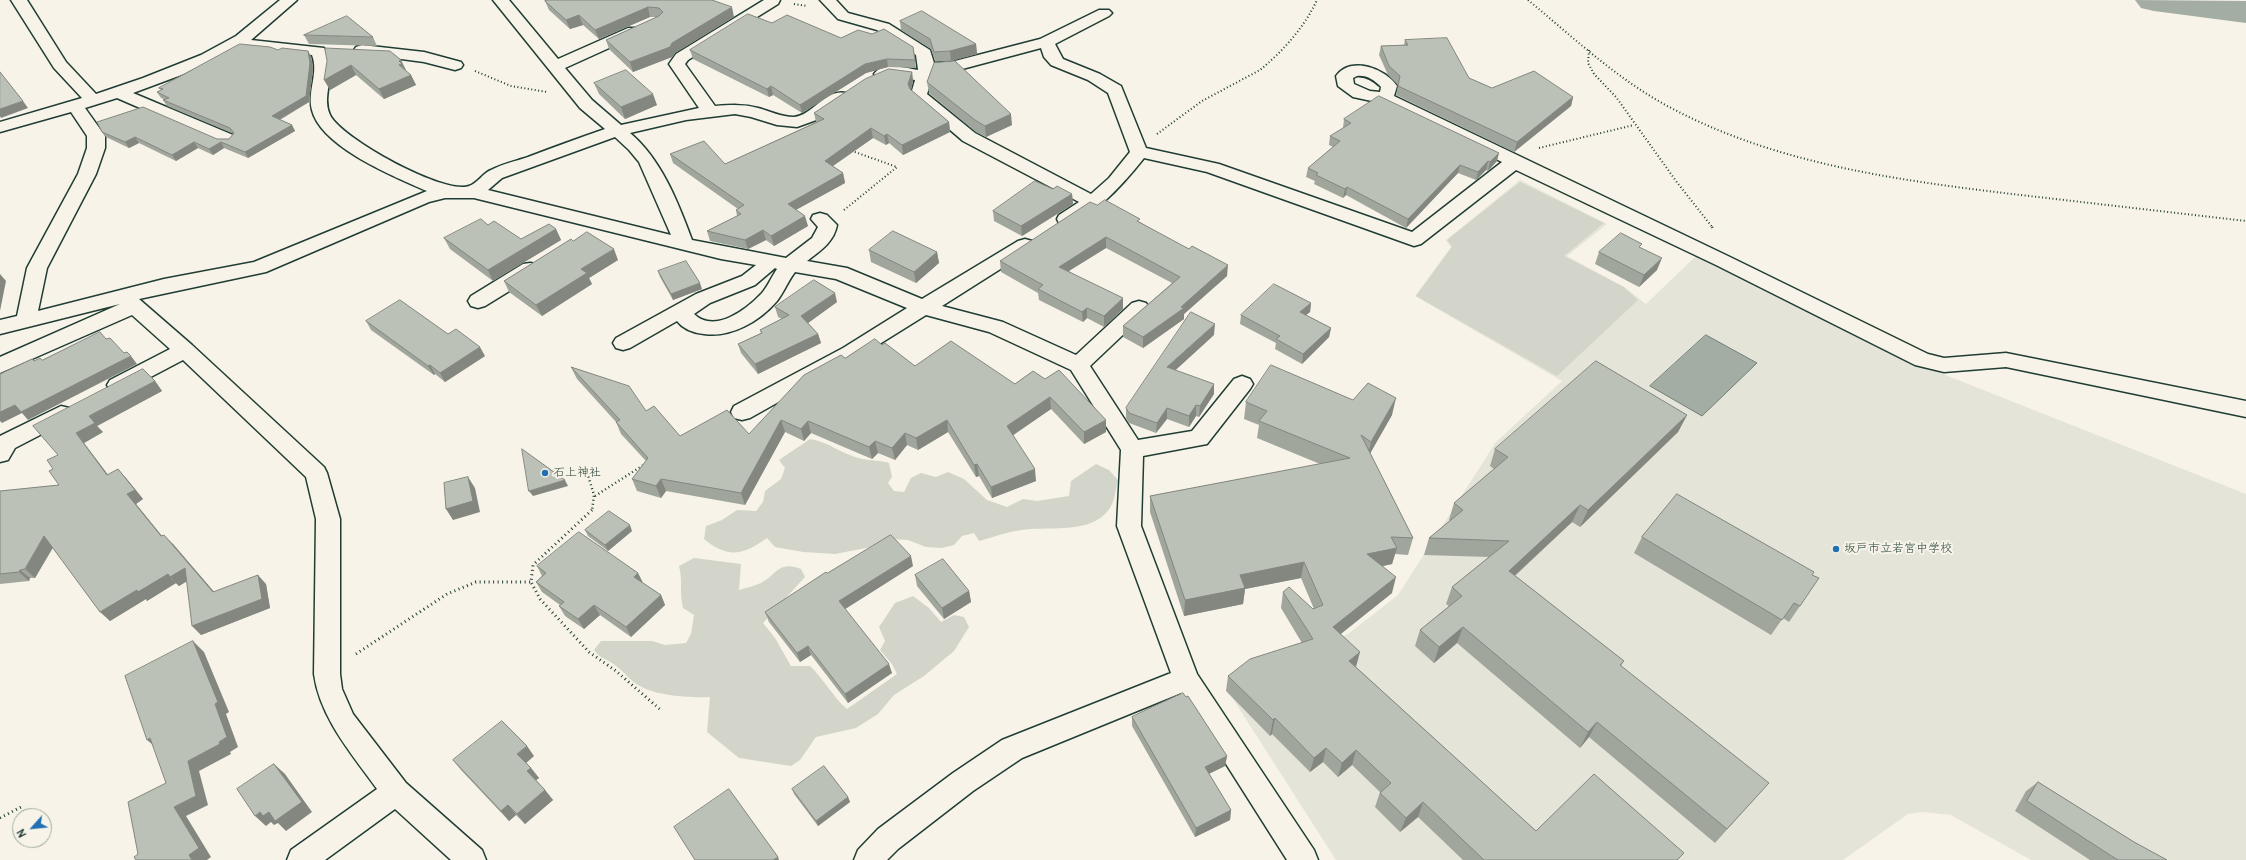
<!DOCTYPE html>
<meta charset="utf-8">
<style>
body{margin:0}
#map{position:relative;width:2246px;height:860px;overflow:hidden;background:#f7f3e8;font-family:Pangolin,sans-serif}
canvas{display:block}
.north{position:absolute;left:12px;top:808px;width:40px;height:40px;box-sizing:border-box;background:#f7f3e8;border:1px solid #a1aaa0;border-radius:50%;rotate:243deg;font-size:11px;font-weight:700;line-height:16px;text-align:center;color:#1f3d34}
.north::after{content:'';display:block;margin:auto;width:14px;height:18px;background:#1f6fb2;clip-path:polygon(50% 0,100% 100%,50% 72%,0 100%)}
</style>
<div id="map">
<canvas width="2246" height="860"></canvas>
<div class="north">N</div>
</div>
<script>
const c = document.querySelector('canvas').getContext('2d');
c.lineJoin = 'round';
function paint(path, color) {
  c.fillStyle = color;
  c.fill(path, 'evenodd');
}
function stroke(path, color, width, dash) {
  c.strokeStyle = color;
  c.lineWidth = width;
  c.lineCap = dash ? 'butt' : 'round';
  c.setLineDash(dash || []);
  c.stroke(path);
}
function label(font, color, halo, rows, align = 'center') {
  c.font = font + ' Pangolin,"Klee One",sans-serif';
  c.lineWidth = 4;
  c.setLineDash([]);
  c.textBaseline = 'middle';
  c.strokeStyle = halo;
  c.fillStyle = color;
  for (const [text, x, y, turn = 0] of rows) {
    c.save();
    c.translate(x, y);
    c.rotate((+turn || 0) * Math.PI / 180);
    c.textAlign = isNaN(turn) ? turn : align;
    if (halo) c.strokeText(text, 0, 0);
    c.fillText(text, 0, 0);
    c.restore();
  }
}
const built = new Path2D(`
 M1520 180 1607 224 1567 256 1624 287 1646 304 1697 255 1915 363 2246 494V860H2031L1951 815 1922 812 1908 814 1843 860H1336L1226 688 1246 671 1319 647 1348 634 1398 595 1496 442 1562 381 1415 296 1451 247 1446 240Z`);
const green = new Path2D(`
 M1520 182 1604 223 1564 256 1624 287 1638 300 1557 376 1416 296 1452 247 1447 240Z
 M810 439C829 442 843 455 862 459 871 461 880 460 889 463L892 477 888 483 894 491 904 492 911 478 921 473 936 477 948 472 964 479 987 500 1007 507 1023 499 1037 501 1069 496 1071 481 1096 464 1109 470 1118 480C1115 492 1115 505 1105 514 1085 534 1046 526 1021 530 1007 532 993 537 979 541L974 533 962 536 954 545 942 548 926 547 908 540 892 539 871 547 835 554 803 552 775 547 767 538C742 556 727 558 704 539L706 526 722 520 737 510 756 511 763 502 765 491 781 479 785 468 779 460Z
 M694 558 741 564 739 590C746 588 754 586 761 583 776 576 778 560 801 569L805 577 763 623 775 638 791 666H810C824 679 832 696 847 709L897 674 892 664 880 650 885 641 879 627 895 603 913 596 929 608 941 622 954 615 964 617 969 627 954 651 924 676 894 695 878 714 856 728 816 737 800 760 791 766 739 758 707 732 710 697C692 698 656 696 640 686 631 682 624 671 616 666 608 659 600 659 594 650L601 641H652L665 645 686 643 691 634 694 615 683 608C679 592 683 581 679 566Z`);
const water = new Path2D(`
 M1706 335 1757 363 1702 416 1650 386Z`);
const river = new Path2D(`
 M2135 0 2246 1V23L2154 11 2141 8Z`);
const pathFar2 = new Path2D(`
 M1528 0C1574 38 1619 81 1673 109 1778 164 1896 180 2012 194 2090 203 2168 212 2246 221
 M794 4 807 6
 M1589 50 1588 63 1594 74 1616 97 1676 181 1713 228
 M475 71 511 86 547 92
 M1157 134 1202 101 1260 70C1283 51 1304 28 1317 0
 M1539 148 1634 125
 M844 210 897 167 852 151`);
const pathFar1 = new Path2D(`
 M1712 227 1714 230
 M586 469 594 495 592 511
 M595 496 645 464`);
const path = new Path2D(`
 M592 510 533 565 531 582 540 599 589 652 616 671 662 711
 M356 654 447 594 476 582H531
 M0 818 21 807`);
const minor = new Path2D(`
 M11 0H27L66 62 96 94 143 78 201 55 236 36 280 0H297L251 40 324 48C340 71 320 93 330 115 342 139 444 195 469 186 477 184 483 173 491 170 502 164 516 161 528 157 554 147 579 138 605 129L580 108 493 0H509L558 59 628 28H640L642 31 640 34 565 68 592 100 621 125 699 108 669 64 676 54 764 0H780L778 4 688 60 685 64 715 106C730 105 743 104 758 108 770 111 781 117 794 117 813 115 826 88 846 93L848 97 819 119 797 127 777 125 751 117 735 114 686 120 630 133C661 159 678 202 692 240L786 258 812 238 818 227 811 219 813 215 820 213 827 215 837 225C834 242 820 251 807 261L847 268 922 299 1018 241 1025 239 1032 241 1035 245 1032 249 942 306 1003 322 1076 355 1132 303 1139 301 1146 303 1149 308 1146 313 1090 366 1138 440 1192 431 1234 379 1242 376 1250 379 1253 384 1250 389 1207 444 1143 456 1141 526 1197 674 1314 850 1318 860H1287L1181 693 1022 758 973 791 898 849 887 860H854L858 850 878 829 953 773 1002 740 1171 673 1117 526 1121 450 1071 370 989 332 926 315 857 358 750 418 742 420 734 418 731 412 734 406 843 348 907 308 836 279 795 272C788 281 784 292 777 301 760 321 731 338 704 334 694 333 683 329 677 321L630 348 623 350 616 348 613 343 616 338 696 294 742 276 756 265 721 259 474 198H445L429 202 266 272 139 299 192 345 324 467 327 473 340 519V674L342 689 353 714 406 783 482 850 486 860H451L395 809 325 860H287L291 850 377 789C352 754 320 718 314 674L316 519 306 477 183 360 126 390 118 393 110 390 107 385 110 380 170 349 132 315 0 373V357L120 304 0 334V320L17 316 27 268 78 174 87 148V136L71 112 0 132V122L82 98 54 68ZM238 48 312 55C319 73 307 91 312 110 321 147 395 177 427 191L254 262 164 279 38 311 47 268 96 174 105 148V136L85 108 117 98 221 143H233L236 139 233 135 133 93 184 74ZM615 137 629 150 639 162 671 235 488 190 502 178ZM775 268 777 269C772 276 768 286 762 293 747 309 715 334 694 314L710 303 755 285Z
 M820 0H836L848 13 889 24 930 50 934 63 951 62 1040 39 1099 10H1109L1112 13 1109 16 1055 44 1063 59 1100 74 1121 86 1146 148 1219 164 1412 232 1502 162 1381 103 1353 97 1338 86 1336 76C1351 55 1386 69 1397 86L1394 96 1730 257 1928 354 1944 358 2006 353 2246 401V417L2006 367 1944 372 1915 365 1716 265 1516 170 1421 244 1414 246 1207 172 1144 158C1129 177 1085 230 1059 223L1057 219 1059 215 1079 202 963 141 913 98 911 94 915 80 893 76 882 79 876 77 874 74C883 61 905 68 918 70L916 55 877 30 838 19ZM1041 48 1044 57 1051 65 1088 80 1108 93 1130 152 1109 178 1091 194 975 133 927 94 934 73 951 72ZM1357 76C1367 75 1374 80 1381 87L1380 92 1370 91 1354 84 1353 78Z
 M362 45 424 52 461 62 463 65 461 68 455 70 424 62 356 53 354 50 356 47Z
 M530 263 537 264 540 269 537 274 485 306 478 308 471 306 468 301 471 296 523 264Z
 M61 406 69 408 72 414 69 420 15 448 8 460 0 462V436Z`);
const wall = new Path2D(`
 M548 0H713L734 17 675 53 672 57 633 72 609 49 606 40 657 17H650L599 39 583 25 570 29 549 10 545 1Z
 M900 21 976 44 977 54 951 61H935L931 49 901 30Z
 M772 23 841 38 913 47 916 68 888 67 866 73 802 113 773 95 769 97 693 59 690 50Z
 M304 35 373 37 377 46 309 44Z
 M1405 40 1469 78 1492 88 1573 97 1571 106 1514 152 1396 95 1398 85 1388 75 1379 55 1381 46 1404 45Z
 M278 50 311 56 313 69 309 102 280 120 292 125 295 131 248 158 224 148 213 155 198 148 176 161 139 143 129 148 106 137 102 132 217 139H229L234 134 167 106 163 100 164 99 161 98 157 92 161 90 159 88Z
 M327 61 406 70H405L411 75 416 85 384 99 356 75 330 90Z
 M912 72 913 81 911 90 949 122 950 132 903 155 889 143 886 145 873 138 833 166 843 173 845 183 796 210 808 226 774 246 766 240 748 249 710 241 707 231 737 216 736 210 738 209 673 163 670 154 725 164 816 122 814 113Z
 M927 82 1012 125 986 137 976 132 929 93Z
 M594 83 657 105 625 119 599 94Z
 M1344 119 1497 161 1488 171 1486 170 1476 180 1458 173 1406 228 1346 195 1343 198 1314 184 1315 181 1306 177 1308 168 1333 147 1329 145 1330 136 1343 128Z
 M1053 189 1072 194 1073 204 1022 236 994 221 993 211Z
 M1097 205 1140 222 1227 276 1184 314V319L1143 348 1123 337V326L1172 283 1106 248 1069 271 1123 309 1104 327 1087 318 1083 322 1039 300 1038 293 1001 272 1000 261Z
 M488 225 521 239 556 229 561 240 493 281 450 249 444 238Z
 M573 241 618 260 589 278 592 284 542 316 509 292 504 281Z
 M869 250 937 252 939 263 916 283 871 262Z
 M1599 252 1657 270 1639 287 1595 264Z
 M658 271 702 289 673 300 660 277Z
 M837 302 808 323 818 334 821 343 758 374 741 353 738 344 761 333 760 330 782 319 778 317 775 307Z
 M1311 303 1310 312 1306 315 1331 328 1329 337 1302 364 1275 349 1276 343 1240 324 1241 315Z
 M366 321 448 334 485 356 445 382 435 374 434 375 371 330Z
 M1214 335 1175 370 1214 394 1199 417 1196 416 1189 427 1167 419 1156 433 1129 423 1126 418V408Z
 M882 345 915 366 1015 384 1033 371 1106 432 1084 444 1051 409 1013 435 1036 481 992 498 979 476 976 477 948 432 918 450 907 445 895 460 878 453 872 459 811 433 804 441 785 432 745 505 666 491 661 498 637 491 632 479 646 461 621 434 616 422 577 379 571 367 646 411 680 436 749 434 845 358Z
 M155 381 162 391 97 426 103 432 84 443 108 475 126 478 143 499 136 504 162 536 173 544 214 592 266 584 270 608 201 635 187 581 179 586 176 583 147 601 146 599 110 621 53 548 35 578H30L29 581 0 584V491L59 485 53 469 58 455Z
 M1353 400 1392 415 1370 453 1413 538 1408 555 1395 554 1392 564 1383 566 1392 593 1341 634 1356 667 1536 831 1684 853 1678 860H1463L1418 817 1400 832 1375 807 1380 792 1352 765 1338 777 1323 762 1310 772 1272 734 1270 736 1226 691 1228 676 1302 643 1281 608 1283 592 1313 609H1314L1301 578 1245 589 1243 604 1184 616 1150 512V496L1320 464 1257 438 1259 425 1244 419 1246 402Z
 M1687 415 1678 432 1580 527 1572 522 1515 576 1624 661 1621 666 1756 797 1715 843 1589 737 1580 748 1457 643 1434 663 1415 646 1420 630 1449 606 1446 604 1452 587 1489 557 1424 555 1429 538 1450 521 1449 520 1454 503 1494 469 1490 466 1495 449Z
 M1677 494 1800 606 1789 622 1783 618 1771 635 1634 553 1642 537Z
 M585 530 632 531 608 551 588 536Z
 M537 566 638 573 643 583 661 595 665 605 631 637 600 615 584 629 565 616 559 606 560 605 542 592 536 582 542 576Z
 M913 566 845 609 892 673 848 703 811 655 800 662 769 622 765 612 827 573Z
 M915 575 969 591 971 602 944 619 917 586Z
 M1132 717 1227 756 1225 766 1209 774 1231 810 1230 820 1195 837 1132 726Z
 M534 756 526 762 539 778 536 780 545 790 553 800 525 824 516 815 509 821 461 770 453 760Z
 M2038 782 2134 842 2167 860H2090L2015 811 2026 791Z
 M792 789 848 797 850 802 818 826 794 794Z`);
const shadedWall = new Path2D(`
 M648 7 650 17 599 39 595 30Z
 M732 7 734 17 675 53 672 57 633 72 630 62 672 43Z
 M579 15 583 25 570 29 566 20Z
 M976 44 977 54 951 61 950 51Z
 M308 51 311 56 313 69 309 102 275 122 272 116Z
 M887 59 888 67 866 73 802 113 800 105 865 64Z
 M401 60 406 70H405L399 65V61Z
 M351 65 356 75 330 90 324 80Z
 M912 72 913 81 910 94 908 84Z
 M411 75 416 85 384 99 379 89Z
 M771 86 773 95 769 97 767 89Z
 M653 94 657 105 625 119 621 107Z
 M1573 97 1571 106 1514 152 1517 142Z
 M23 101 28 108 1 118 0 116V109Z
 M1011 114 1012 125 986 137 985 126Z
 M949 122 950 132 903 155 902 145Z
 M292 125 295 131 248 158 245 152Z
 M871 128 873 138 827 170 825 161Z
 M887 134 889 143 886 145 884 136Z
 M135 137 139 143 129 148 125 142Z
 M194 142 198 148 176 161 172 155Z
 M221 142 224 148 213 155 209 149Z
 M1499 153 1497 161 1488 171 1490 162Z
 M1488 161 1486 170 1476 180 1478 172Z
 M1460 165 1458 173 1406 228 1408 219Z
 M843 173 845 183 790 213 788 204Z
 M1347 187 1346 195 1343 198 1345 189Z
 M1072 194 1073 204 1022 236 1021 226Z
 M805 216 808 226 774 246 771 236Z
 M556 229 561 240 493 281 488 270Z
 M763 230 766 240 748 249 745 240Z
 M1106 237V248L1059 277V267Z
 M614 249 618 260 589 278 592 284 542 316 536 305 581 269Z
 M937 252 939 263 916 283 914 272Z
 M1662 258 1657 270 1639 287 1644 275Z
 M1228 265 1227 276 1184 314V319L1143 348V337L1181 307Z
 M0 274 6 281 0 311Z
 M700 283 702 289 673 300 671 294Z
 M835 293 837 302 804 326 801 316Z
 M1123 298V309L1104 327V316Z
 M1311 303 1310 312 1298 321 1300 312Z
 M1087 308V318L1083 322 1082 312Z
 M1215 324 1214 335 1167 378V367Z
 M1331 328 1329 337 1302 364 1303 354Z
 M818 334 821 343 758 374 755 364Z
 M480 347 485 356 445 382 440 373Z
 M131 356 137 364 28 420 22 413 2 423 0 421V412L15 405Z
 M430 365 435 374 434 375 428 366Z
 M155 381 162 391 97 426 103 432 84 443 115 484 107 475 76 433 89 416Z
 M1214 384V394L1199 417 1200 406Z
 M1050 397 1051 409 1009 438 1007 426Z
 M1396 398 1392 415 1367 459 1371 442Z
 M1196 405V416L1189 427V416Z
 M1167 408V419L1156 433 1157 423Z
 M1687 415 1678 432 1580 527 1588 510Z
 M781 420 785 432 745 505 741 493Z
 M947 420 948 432 918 450 916 438Z
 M1106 420V432L1084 444V432Z
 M808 421 811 433 804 441 801 429Z
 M905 433 907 445 895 460 892 448Z
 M875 441 878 453 872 459 869 447Z
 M977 464 979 476 976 477 974 465Z
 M118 469 126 478 143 499 136 504 170 546 161 536 127 494Z
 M1035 469 1036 481 992 498 991 487Z
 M468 477 475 488 480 512 453 520 446 509Z
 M661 479 666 491 661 498 656 486Z
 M565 480 568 486 533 496 529 491Z
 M1580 505 1572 522 1502 587 1509 571Z
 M630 525 632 531 608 551 605 545Z
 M164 535 173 544 222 601 213 592Z
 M44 536 54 545 35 578 25 569Z
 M1397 548 1392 564 1363 570 1367 554Z
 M911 556 913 566 842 611 839 601Z
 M1304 562 1301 578 1245 589 1243 604 1184 616 1185 600 1240 575Z
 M185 568 194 577 179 586 170 577Z
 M20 570 30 578 29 581 19 572Z
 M638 573 643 583 634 577Z
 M168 574 176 583 147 601 146 599 110 621 100 612 137 590Z
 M258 575 266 584 270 608 201 635 192 626Z
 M1396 577 1392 593 1329 643 1333 627Z
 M969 591 971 602 944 619 942 608Z
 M661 595 665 605 631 637 626 627Z
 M594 605 600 615 584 629 578 619Z
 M1463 627 1457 643 1434 663 1439 647Z
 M193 641 204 652 229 712 226 714 238 747 230 752 231 754 199 771 208 805 186 816 211 857 207 860H192L189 855 174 807 188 761 219 742 215 704Z
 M808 646 811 655 800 662 797 653Z
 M1360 652 1356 667 1349 661Z
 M889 664 892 673 848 703 845 694Z
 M1275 718 1272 734 1270 736 1273 720Z
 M1597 722 1589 737 1580 748 1588 732Z
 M150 738 159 750 147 740Z
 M527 746 534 756 525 764 517 754Z
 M1326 748 1323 762 1310 772 1314 758Z
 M1356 750 1352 765 1338 777 1342 763Z
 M1227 756 1225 766 1204 776 1205 767Z
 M274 764 285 774 312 812 286 831 278 823 274 825 271 822 266 826 255 816 260 812H269Z
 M531 768 539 778 535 781 527 771Z
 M545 790 553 800 525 824 517 814Z
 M848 797 850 802 818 826 816 821Z
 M1423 802 1418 817 1400 832 1406 818Z
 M508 805 516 815 509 821 501 811Z
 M1231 810 1230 820 1195 837 1196 828Z
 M778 857 779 860H773Z`);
const building = new Path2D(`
 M548 0H712L732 7 672 43 670 47 630 62 606 40 659 16 663 12 659 8 648 7 595 30 579 15 566 20 545 1Z
 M922 11 976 44 950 51 934 52 930 39 900 21Z
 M748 14 772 23 787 15 841 38 858 30 872 34 884 29 913 47 915 60 887 59 865 64 800 105 771 86 767 89 690 50Z
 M347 16 373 37 304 35Z
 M1447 38 1469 78 1492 88 1534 71 1573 97 1517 142 1398 86 1400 76 1389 66 1381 46 1408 45 1405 40Z
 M240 44 270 47 278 50 282 48 308 51 310 63 306 96 272 116 292 125 245 152 221 142 209 149 194 142 172 155 135 137 125 142 102 132 97 122 143 107 217 139H229L234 133 230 128 163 100 169 98 157 92 163 89 159 88Z
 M325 48 390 51 401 60 399 61 402 64 399 65 411 75 379 89 351 65 324 80 327 61Z
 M955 61 1011 114 985 126 975 120 927 82 934 63Z
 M889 69 912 72 908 84 910 89 949 122 902 145 887 134 884 136 871 128 825 161 843 173 788 204 805 216 771 236 763 230 745 240 707 231 741 214 736 210 744 205 670 154 704 141 725 164 824 119 814 113 865 79Z
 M626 70 653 94 621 107 594 83Z
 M0 72 23 101 0 109Z
 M1379 96 1499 153 1490 162 1488 161 1478 172 1460 165 1408 219 1347 187 1345 189 1316 175 1318 173 1308 168 1340 141 1330 136 1351 123 1344 119Z
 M1035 181 1053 189 1057 186 1072 194 1021 226 993 211Z
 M1105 200 1140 219 1137 221 1189 249 1192 246 1228 265 1181 307 1184 308 1143 337 1123 326 1180 277 1106 237 1059 267 1123 298 1104 316 1087 308 1082 312 1038 289 1043 285 1000 261 1090 202 1097 205Z
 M481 219 488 225 494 221 521 239 549 224 556 229 488 270 444 238Z
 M893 231 937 252 914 272 869 250Z
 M587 232 614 249 581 269 587 273 536 305 504 281 571 239 573 241Z
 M1621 233 1642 244 1639 247 1662 258 1644 275 1599 252Z
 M686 261 700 283 671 294 658 271Z
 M814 280 835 293 801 316 818 334 755 364 738 344 762 333 760 330 789 315 775 307Z
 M1274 284 1311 303 1300 312 1331 328 1303 354 1276 339 1280 336 1241 315Z
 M400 300 448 334 456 329 480 347 440 373 430 365 428 366 366 321Z
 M1191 312 1215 324 1167 367 1214 384 1200 406 1196 405 1189 416 1167 408 1157 423 1129 413 1126 408Z
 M100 332 106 339 110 338 124 353 127 352 131 356 21 412 15 405 0 412V374L32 359 34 361 40 358 42 360Z
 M875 339 882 345 885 343 915 366 951 341 1015 384 1033 371 1045 379 1059 370 1106 420 1084 432 1050 397 1007 426 1035 469 991 487 977 464 974 465 947 420 916 438 905 433 892 448 875 441 869 447 808 421 801 429 781 420 741 493 661 479 656 486 632 479 648 458 616 422 620 420 571 367 629 386 646 411 654 406 680 436 727 410 749 434 804 375 841 355 845 358Z
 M1596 361 1687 415 1588 510 1580 505 1509 571 1624 661 1620 665 1769 783 1727 829 1597 722 1588 732 1463 627 1439 647 1420 630 1462 596 1452 587 1509 541 1429 538 1463 510 1454 503 1508 457 1495 449Z
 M1271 365 1353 400 1368 383 1396 398 1371 442 1361 435 1413 538 1391 537 1397 548 1367 554 1396 577 1333 627 1360 652 1349 661 1536 831 1594 774 1684 853 1677 860H1484L1423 802 1406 818 1380 793 1391 783 1356 750 1342 763 1326 748 1314 758 1275 718 1273 720 1228 676 1250 659 1313 639 1283 592 1289 587 1313 609 1323 605 1304 562 1240 575 1245 588 1185 600 1150 496 1350 458 1259 421 1267 411 1246 402Z
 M143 369 155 381 89 416 95 423 76 433 107 475 118 469 135 490 127 494 161 536 164 535 213 592 258 575 262 599 192 626 185 568 170 577 168 574 138 592 137 590 100 612 44 536 25 569 20 570 19 572 0 574V491L59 485 49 471 53 469 47 460 58 455 33 426Z
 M522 449 565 480 529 491Z
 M468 477 473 501 446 509 444 483Z
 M1677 494 1814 572 1812 575 1819 578 1800 606 1794 603 1782 620 1642 537Z
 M609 511 630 525 605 545 585 530Z
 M579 532 638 573 634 577 661 595 626 627 594 605 578 619 559 606 564 602 536 582 546 573 537 566Z
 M891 535 911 556 839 601 889 664 845 694 808 646 797 653 765 612 826 572 827 573Z
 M943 559 969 591 942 608 915 575Z
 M193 641 218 702 215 704 227 737 219 742 220 744 188 761 196 796 174 807 199 848 189 855 192 860H136L134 857 138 854 128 802 166 783 150 738 147 740 125 676Z
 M1183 693 1186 697 1188 696 1227 756 1205 767 1231 810 1196 828 1132 717Z
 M502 721 527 746 517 754 531 768 527 771 545 790 517 814 508 805 501 811 453 760Z
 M274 764 302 802 275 821 269 812 263 816 260 812 255 816 237 789Z
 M824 766 848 797 816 821 792 789Z
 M2038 782 2134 842 2167 860H2118L2113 857 2027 801Z
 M729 789 778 857 773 860H695L674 827Z`);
const markers = [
 [545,473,4,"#1f6fb2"],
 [1836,549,4,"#1f6fb2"]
];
const poiNames = [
 ["石上神社",553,473],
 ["坂戸市立若宮中学校",1844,549]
];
paint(built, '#e5e4d9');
paint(green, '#d3d5ca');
paint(water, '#a4ada3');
stroke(water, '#6f8077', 1);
paint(river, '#a4ada3');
stroke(minor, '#1f3d34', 3);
stroke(pathFar2, '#1f3d34', 2, [1, 2.5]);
stroke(pathFar1, '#1f3d34', 2.5, [1, 3]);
stroke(path, '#1f3d34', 3, [1, 3.5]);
paint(minor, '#f7f3e8');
paint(wall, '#a1a69d');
paint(shadedWall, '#83877f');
paint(building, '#bbc1b6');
stroke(building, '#83877f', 1);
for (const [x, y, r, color] of markers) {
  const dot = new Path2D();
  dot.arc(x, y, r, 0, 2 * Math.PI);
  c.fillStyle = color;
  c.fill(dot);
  stroke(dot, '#f7f3e8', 1.5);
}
label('12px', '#1f3d34', '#f7f3e8', poiNames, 'left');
</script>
